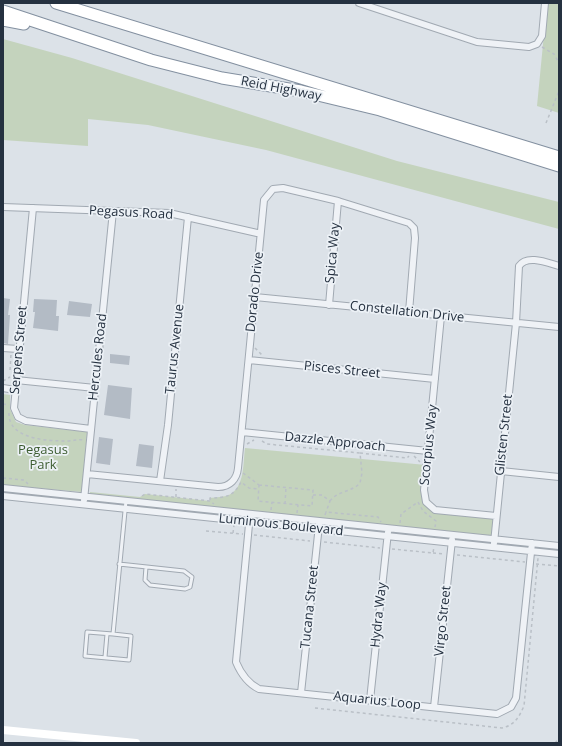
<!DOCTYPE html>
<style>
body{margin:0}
#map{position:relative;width:562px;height:746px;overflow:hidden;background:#dce2e8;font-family:"Open Sans",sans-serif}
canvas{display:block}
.frame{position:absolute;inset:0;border:4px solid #253140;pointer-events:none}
</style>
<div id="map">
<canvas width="562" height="746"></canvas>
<div class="frame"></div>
</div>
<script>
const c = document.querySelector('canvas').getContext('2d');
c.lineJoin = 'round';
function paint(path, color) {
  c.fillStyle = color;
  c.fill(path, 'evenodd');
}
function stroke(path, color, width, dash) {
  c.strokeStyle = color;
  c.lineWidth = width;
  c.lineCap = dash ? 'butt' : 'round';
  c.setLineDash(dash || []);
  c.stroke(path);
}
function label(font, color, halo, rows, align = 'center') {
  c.font = font + ' "Open Sans",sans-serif';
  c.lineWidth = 3.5;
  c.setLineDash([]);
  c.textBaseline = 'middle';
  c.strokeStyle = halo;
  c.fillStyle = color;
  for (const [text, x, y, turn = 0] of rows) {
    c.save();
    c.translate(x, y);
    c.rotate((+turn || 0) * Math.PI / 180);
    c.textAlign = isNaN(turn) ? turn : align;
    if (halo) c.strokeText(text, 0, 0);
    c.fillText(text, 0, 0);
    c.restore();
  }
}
const green = new Path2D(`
 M547 3H559V113L537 106Z
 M3 39 72 58 397 161 559 202V229L266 150 148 125 88 119V146L3 140Z
 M3 394 10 395V409L16 422 25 425 87 432 82 492 3 485Z
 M245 448 426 465V502L435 510 496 516 494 540 90 497V492L140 497 145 494 210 501V498C216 497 224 497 229 495 245 487 243 463 245 448Z`);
const building = new Path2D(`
 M3 298 10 299 8 315H10L8 344 3 343Z
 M34 299 57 300 56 316H59L58 331 33 328 35 312H33Z
 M69 301 92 304 90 317 67 315Z
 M110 354 130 356 129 365 110 363Z
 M108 385 132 388 130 419 104 415Z
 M99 437 113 439 110 465 96 463Z
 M139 444 154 446 152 468 136 466Z`);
const path = new Path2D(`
 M542 47 554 54 559 63
 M546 123 559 91
 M255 348 262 355
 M10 370 11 354
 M3 381 10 377
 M3 404 9 405
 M9 413C8 439 47 441 66 441 73 441 78 439 85 440
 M262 441 267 444 360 453 362 473 360 483C352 492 337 491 330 501
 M247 444 254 440
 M360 453 407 458 409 456
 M414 456 420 462
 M243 473 259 485
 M3 478 24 480 28 484
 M259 485 313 490 312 506 258 501Z
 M313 495H322L330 501 326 512
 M142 496 145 494 210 501 214 504
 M176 497V489
 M210 500V498C226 498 234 496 241 482L249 488 259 489
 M418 502 423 511 436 521 435 527
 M285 504 286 487
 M271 510 272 502
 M297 513 298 505
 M325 515 326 512 378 517 381 522
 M400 523 401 514 418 502
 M206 531 243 534
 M233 533 234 525
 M254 535 310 541
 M324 542 380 548
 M392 549 433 553 434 547
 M433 553 445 554
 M457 555 525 562
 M536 564 559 566
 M315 708 502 728C515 725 519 717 524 706L538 558
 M555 743 559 739`);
const lane = new Path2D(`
 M119 564 184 571 192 577 190 587 185 589 150 585 145 580 146 567
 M113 634 87 632 85 656 129 660 131 636 113 634 126 501
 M105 657 107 634`);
const street = new Path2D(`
 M359 3 477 42 529 47 537 44 542 36 545 3
 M3 207 169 213 257 233
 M33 208 14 408 18 417 26 421 91 429
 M255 297 559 327
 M329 305 338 201
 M441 316 424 490 426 502 435 510 496 516
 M3 348 18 349
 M249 360 435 379
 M16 380 95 388
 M3 388 15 390
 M242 432 428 451
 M501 471 559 477
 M87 474 218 487C230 487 237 479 238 468L264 200 273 189 283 188 338 201 409 223 414 228 415 238 409 312
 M160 481 168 425 188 217
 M3 488 559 546
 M3 496 559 554
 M84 500 113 211
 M250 514 236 662C241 674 247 683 259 689L497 714 511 707 516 698 532 543
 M494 543 516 323 519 266C527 254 548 263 559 266
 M301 693 319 525
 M370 700 388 532
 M434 707 452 540`);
const secondary = new Path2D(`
 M3 730 136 743`);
const highway = new Path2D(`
 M56 3 559 157
 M3 11 151 60 222 78 301 91 380 110 559 166
 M3 20 24 24`);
const streetNames = [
 ["Reid Highway",281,89,11],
 ["Pegasus Road",131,213,3],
 ["Spica Way",333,253,-85],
 ["Dorado Drive",255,292,-84],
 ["Constellation Drive",407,312,6],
 ["Taurus Avenue",175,349,-84],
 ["Serpens Street",19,350,-85],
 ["Hercules Road",98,357,-84],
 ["Pisces Street",342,370,6],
 ["Glisten Street",504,435,-84],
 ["Dazzle Approach",335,442,6],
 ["Scorpius Way",429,445,-84],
 ["Luminous Boulevard",281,525,6],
 ["Tucana Street",310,607,-84],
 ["Hydra Way",379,615,-84],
 ["Virgo Street",443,621,-84],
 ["Aquarius Loop",377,701,6]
];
const parkNames = [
 ["Pegasus",43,450],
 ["Park",43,465]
];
paint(green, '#c4d3bd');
paint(building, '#b3bbc5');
stroke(lane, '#a1a9b2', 5);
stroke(street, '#a1a9b2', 8);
stroke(highway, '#8390a0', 13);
stroke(path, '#bac0c7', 1.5, [3, 3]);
stroke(lane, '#eff2f6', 3);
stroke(street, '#eff2f6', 6);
stroke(secondary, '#fff', 8);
stroke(highway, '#fff', 11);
label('13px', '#253140', '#ecf1f6', streetNames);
label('13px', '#3d5d31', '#ecf1f6', parkNames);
</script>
